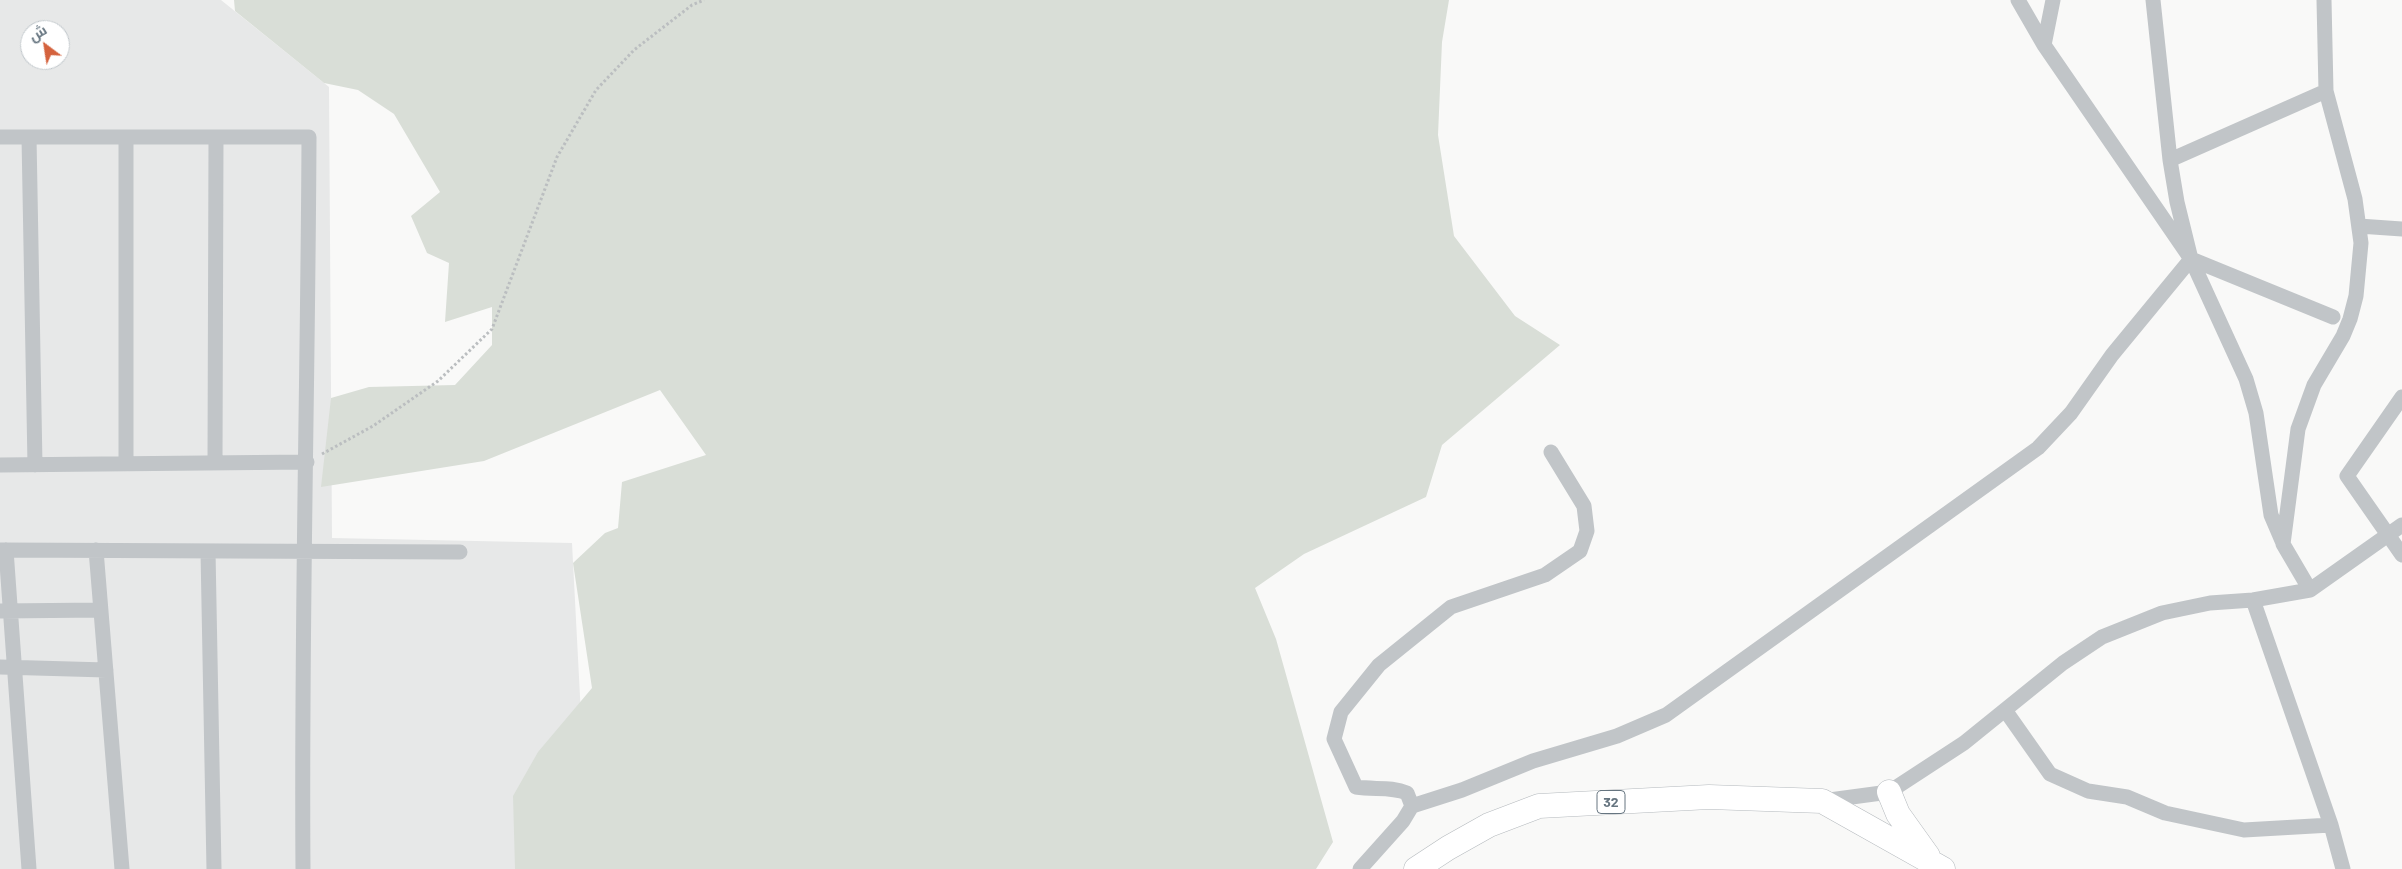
<!DOCTYPE html>
<meta charset="utf-8">
<style>
body{margin:0}
#map{position:relative;width:2402px;height:869px;overflow:hidden;background:#f9f9f8;font-family:Barlow,Cairo,sans-serif}
canvas{display:block}
.north{position:absolute;left:20px;top:20px;width:50px;height:50px;box-sizing:border-box;background:#fff;border:1px solid #c2c8cc;border-radius:50%;rotate:329deg;font-size:14px;font-weight:700;line-height:20px;text-align:center;color:#667580}
.north::after{content:'';display:block;margin:auto;width:18px;height:22px;background:#d4623d;clip-path:polygon(50% 0,100% 100%,50% 72%,0 100%)}
</style>
<div id="map">
<canvas width="2402" height="869"></canvas>
<div class="north">ش</div>
</div>
<script>
const c = document.querySelector('canvas').getContext('2d');
c.lineJoin = 'round';
function paint(path, color) {
  c.fillStyle = color;
  c.fill(path, 'evenodd');
}
function stroke(path, color, width, dash) {
  c.strokeStyle = color;
  c.lineWidth = width;
  c.lineCap = dash ? 'butt' : 'round';
  c.setLineDash(dash || []);
  c.stroke(path);
}
function label(font, color, halo, rows, align = 'center') {
  c.font = font + ' Barlow,sans-serif';
  c.lineWidth = 5;
  c.setLineDash([]);
  c.textBaseline = 'middle';
  c.strokeStyle = halo;
  c.fillStyle = color;
  for (const [text, x, y, turn = 0] of rows) {
    c.save();
    c.translate(x, y);
    c.rotate((+turn || 0) * Math.PI / 180);
    c.textAlign = isNaN(turn) ? turn : align;
    if (halo) c.strokeText(text, 0, 0);
    c.fillText(text, 0, 0);
    c.restore();
  }
}
const built = new Path2D(`
 M0 0H221L329 87 332 538 572 543 589 869H0ZM30 30H60V60H30Z`);
const green = new Path2D(`
 M234 0H1449L1442 42 1438 135 1454 236 1515 316 1560 345 1442 445 1426 497 1304 554 1255 588 1276 639 1333 842 1316 869H515L513 796 538 752 592 688 573 563 605 533 618 528 622 482 706 455 660 390 484 461 321 487 331 398 369 387 455 385 492 345V307L445 322 449 263 427 253 411 216 440 192 394 114 358 90 324 83 235 11Z`);
const path = new Path2D(`
 M322 454 373 426 438 381 492 329 557 157 596 90 634 50 692 5 704 0`);
const street = new Path2D(`
 M2018 0 2044 45 2191 259 2333 317
 M2153 0 2170 160 2177 202 2191 259 2246 379 2256 413 2271 515 2283 543
 M2044 45 2053 0
 M0 137H309C308 381 301 625 303 869
 M29 137 35 465
 M2170 160 2326 91
 M2359 226 2402 229
 M2402 397 2347 476 2402 555
 M215 463 216 137
 M126 464V137
 M0 465 307 462
 M0 550 460 552
 M6 550 29 869
 M96 550 122 869
 M208 551 214 869
 M2310 590 2283 544 2298 429 2314 385 2343 336 2350 319 2356 296 2361 243 2355 199 2326 91 2324 0
 M2253 600 2331 825 2343 869
 M1 611 101 610
 M0 667 106 670
 M2005 710 2050 774 2088 791 2127 797 2165 813 2244 830 2331 825
 M1822 801 1889 792 1964 743 2063 663 2102 637 2162 613 2210 603 2253 600 2310 590 2402 525
 M1412 806 1462 790 1533 761 1617 736 1666 715 2038 448 2071 413 2112 355 2191 259
 M1360 869 1403 821 1412 806 1407 793C1391 786 1374 790 1356 787L1334 739 1341 712 1379 665 1451 607 1545 575 1580 551 1587 531 1584 506 1551 452`);
const primary = new Path2D(`
 M1889 792 1898 814 1928 856
 M1416 869 1448 848 1489 825 1539 806 1709 797 1822 801 1943 869`);
const shields = [
 [1611,802,28]
];
const shieldNames = [
 ["32",1611,802]
];
paint(built, '#e7e8e8');
paint(green, '#d9ded7');
stroke(primary, '#b4b9bd', 25);
stroke(path, '#bbbec0', 3, [2.5, 2.5]);
stroke(street, '#c1c5c8', 15);
stroke(primary, '#fff', 24);
for (const [x, y, w] of shields) {
  const box = new Path2D();
  box.roundRect(x - w / 2, y - 11.5, w, 23, 4);
  c.fillStyle = '#fff';
  c.fill(box);
  stroke(box, '#667580', 1);
}
label('bold 14px', '#667580', null, shieldNames);
</script>
